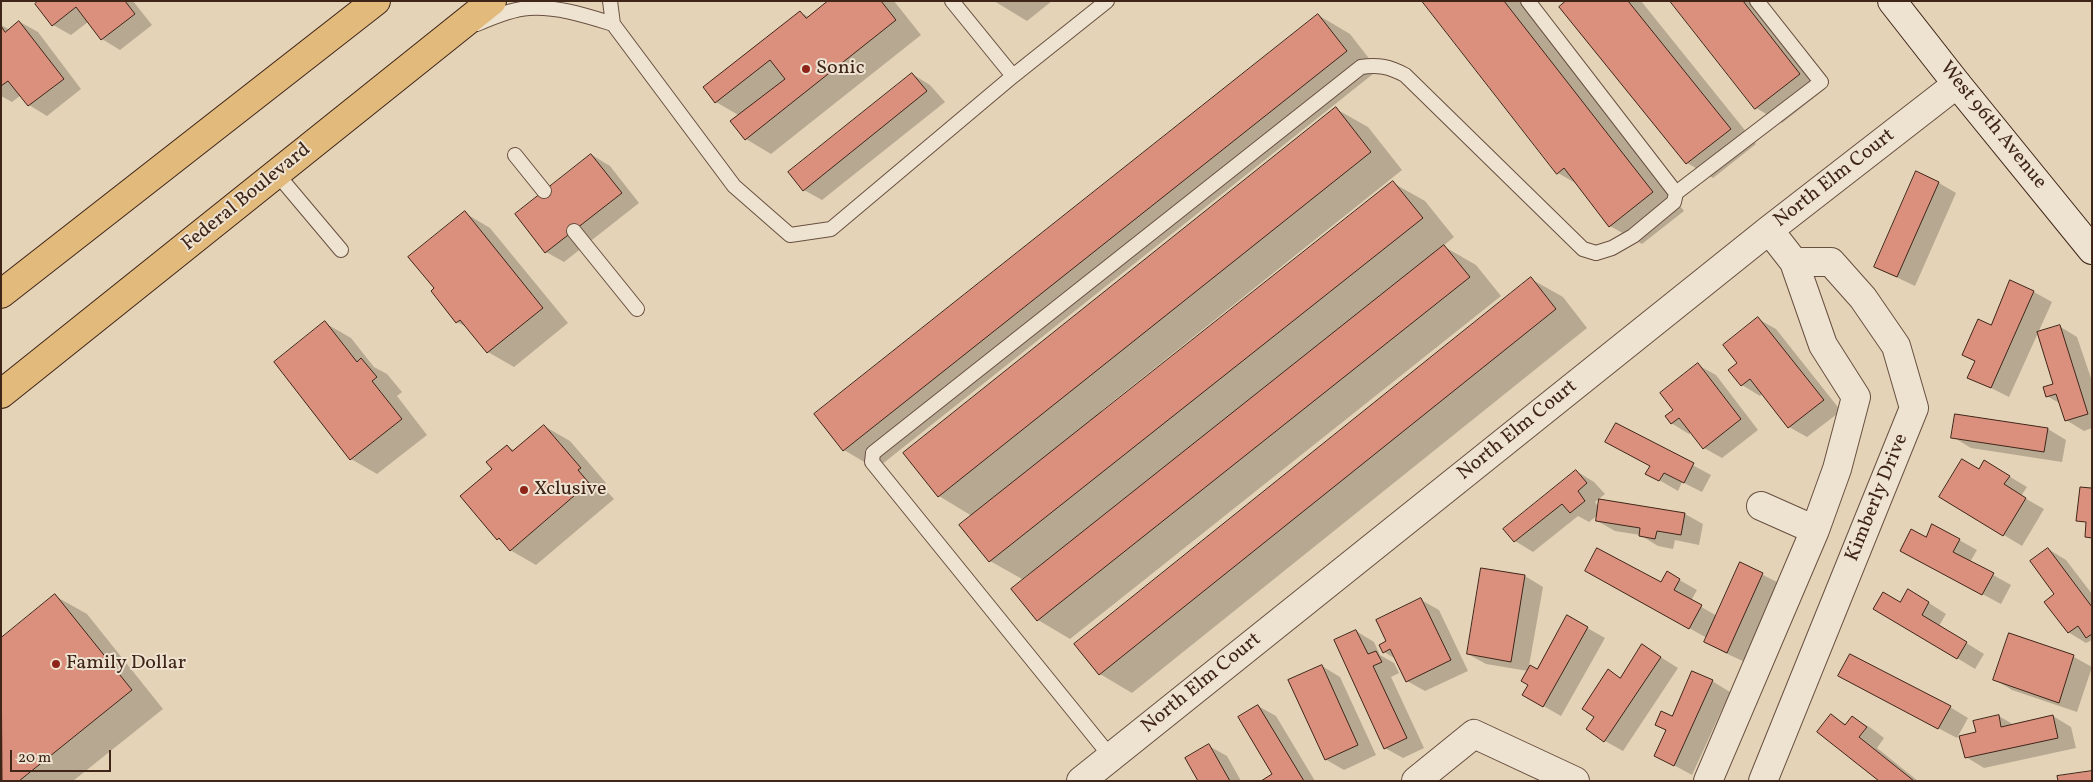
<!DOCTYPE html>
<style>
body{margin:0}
#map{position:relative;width:2093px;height:782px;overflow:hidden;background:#e5d3b7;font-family:Vollkorn,serif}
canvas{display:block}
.frame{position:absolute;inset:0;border:2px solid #3f2518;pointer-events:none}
.scale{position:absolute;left:10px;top:750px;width:101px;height:22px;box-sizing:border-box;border:2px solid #3f2518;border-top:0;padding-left:6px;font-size:15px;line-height:18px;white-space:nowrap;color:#3f2518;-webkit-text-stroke:4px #eee2d0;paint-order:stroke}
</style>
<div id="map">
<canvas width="2093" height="782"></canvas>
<div class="frame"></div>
<div class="scale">20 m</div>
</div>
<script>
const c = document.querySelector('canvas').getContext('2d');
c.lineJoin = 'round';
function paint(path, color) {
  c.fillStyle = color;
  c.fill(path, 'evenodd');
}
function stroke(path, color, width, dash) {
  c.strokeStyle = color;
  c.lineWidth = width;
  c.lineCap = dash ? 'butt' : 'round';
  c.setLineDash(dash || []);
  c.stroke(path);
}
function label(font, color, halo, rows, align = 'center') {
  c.font = font + ' Vollkorn,serif';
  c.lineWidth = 4;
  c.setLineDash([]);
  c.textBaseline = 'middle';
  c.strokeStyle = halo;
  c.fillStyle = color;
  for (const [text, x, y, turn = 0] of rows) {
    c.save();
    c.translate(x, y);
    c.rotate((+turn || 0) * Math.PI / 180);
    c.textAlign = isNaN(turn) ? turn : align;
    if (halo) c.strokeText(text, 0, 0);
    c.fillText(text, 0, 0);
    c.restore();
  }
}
const shadow = new Path2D(`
 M40 1H133L152 25 120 50 102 39 88 22 71 35 53 25Z
 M830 1H894L921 35 771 154 746 139 740 116 716 102 800 12 809 17Z
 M994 1H1052L1027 21Z
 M1423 1H1520L1684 211 1642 244 1610 226 1577 184 1558 173Z
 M1568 1H1641L1756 144 1713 178 1687 163 1561 7Z
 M1672 1H1755L1825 89 1782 123 1756 108Z
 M1318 15 1350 34 1378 70 876 469 844 450Z
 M20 22 38 32 81 89 47 116 29 105 21 95 12 102 1 96V25L10 30Z
 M912 74 930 85 945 102 822 200 804 190Z
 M1336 109 1368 127 1402 170 1101 411 1102 413 1393 183 1425 201 1454 237 1443 246 1476 265 1501 296 1070 639 1038 620 1013 589 1032 574 1030 573 1022 579 990 561 972 516 939 496 904 453Z
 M592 155 610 166 639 203 564 262 546 252 517 214Z
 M1939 183 1956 193 1915 286 1875 267Z
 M465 213 490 228 568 323 514 367 488 352 468 328 457 322 436 288Z
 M1531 279 1563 297 1587 328 1132 693 1100 674 1075 644Z
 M2034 292 2052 302 2009 397 1969 377 1991 327Z
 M1758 319 1776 329 1841 411 1807 437 1789 427 1763 393 1760 396 1742 385 1739 363Z
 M325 323 351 338 374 367 387 374 402 392 397 396 427 435 377 474 351 459Z
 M2059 326 2077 337 2092 381V428L2084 431 2066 420 2061 404 2047 396 2054 385Z
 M1698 365 1716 375 1758 430 1722 458 1704 448 1692 432 1689 434 1671 423 1675 410Z
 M1616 424 1711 475 1702 492 1682 482 1678 491 1647 473 1651 466Z
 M544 426 570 441 606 483 602 486 614 499 536 565 510 550 505 543 498 539 493 469 507 446 515 451Z
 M2048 429 2066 440 2062 462 1971 448 1953 437Z
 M1985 462 2027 487 2021 496 2044 509 2022 546 1941 497 1980 470Z
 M1576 471 1594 482 1605 494 1595 502 1599 508 1685 514 1703 524 1699 545 1675 540 1673 549 1658 546 1640 535 1615 531 1597 521 1598 515 1589 522 1578 516 1533 552 1515 541 1505 529Z
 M1926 539 1959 540 1977 550 1970 562 2011 585 2001 604 1920 561Z
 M2048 549 2066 560 2092 594V640L2086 643 2068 632 2056 595Z
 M1741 564 1781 584 1745 662 1723 652 1705 642 1707 638 1604 581 1661 584 1667 573 1697 590 1691 601 1717 616Z
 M1525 576 1543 587 1529 666 1538 671 1568 617 1605 638 1561 716 1524 695 1530 685 1528 671 1486 664 1468 654Z
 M55 596 87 614 163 709 73 781H4L1 777V639Z
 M1421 600 1439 610 1468 671 1425 691 1407 681 1396 659 1384 652 1388 642Z
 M1926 601 1946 614 1939 626 1984 654 1975 669 1957 658 1901 603Z
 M1356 631 1374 642 1380 655 1394 663 1399 673 1391 677 1424 748 1403 758 1385 748Z
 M2010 634 2074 657 2092 667 2077 712 2012 690 1994 679Z
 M1643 646 1678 668 1623 751 1605 741 1596 717 1608 671 1621 678Z
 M1322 666 1340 677 1376 755 1344 770 1325 759Z
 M1712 681 1730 692 1692 775 1655 755 1673 718Z
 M1858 686 1950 707 1968 718 1957 738Z
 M1258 706 1276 716 1315 781H1263L1273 775Z
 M1831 715 1847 725 1853 718 1871 728 1884 738 1877 748 1918 781H1881Z
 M1999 716 2014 725 2053 716 2071 727 2076 748 1984 768 1966 757 1977 733Z
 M1209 746 1227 756 1241 781H1199Z`);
const building = new Path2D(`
 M38 1H125L135 14 101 40 76 7 52 26 35 4Z
 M828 1H881L896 20 745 140 730 121 785 79 770 60 715 103 703 87 800 11 806 18Z
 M1422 1H1504L1653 192 1609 227 1564 168 1557 174Z
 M1566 1H1628L1731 129 1686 164 1559 7Z
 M1670 1H1743L1800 74 1755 109Z
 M1318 14 1347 51 843 451 814 414Z
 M19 21 64 79 28 106 8 81 1 86V26L5 32Z
 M912 73 927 91 803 191 788 172Z
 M1336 107 1371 152 938 497 903 453Z
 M591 154 622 193 545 253 515 214Z
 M1916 171 1939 182 1897 277 1874 267Z
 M1393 181 1423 218 989 562 959 525Z
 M465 211 543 308 487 353 460 320 456 323 431 291 434 288 408 257Z
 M1444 245 1470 277 1037 621 1011 589Z
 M1531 277 1556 309 1099 675 1074 644Z
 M2010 280 2034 291 1991 388 1967 378 1975 361 1962 355 1978 319 1991 325Z
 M1758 317 1824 400 1788 428 1750 379 1741 386 1728 370 1737 363 1723 345Z
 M325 321 357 362 361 358 377 377 372 381 402 419 350 460 274 362Z
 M2060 325 2088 414 2065 421 2056 394 2046 397 2043 387 2053 384 2037 332Z
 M1698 363 1741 419 1703 449 1679 418 1671 424 1665 416 1673 410 1660 393Z
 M1955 414 2048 428 2044 452 1951 438Z
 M1616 423 1694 463 1684 483 1664 473 1659 481 1645 474 1650 466 1605 442Z
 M544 425 581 468 578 470 589 483 510 551 499 538 497 540 460 496 492 469 486 462 507 445 512 451Z
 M1962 459 1979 469 1984 460 2010 476 2004 484 2026 498 2003 536 1939 497Z
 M1576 470 1587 483 1578 491 1585 501 1570 513 1562 504 1514 542 1503 529Z
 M2092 480V538L2085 537 2086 522 2076 521 2080 487 2091 488Z
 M1599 499 1685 513 1681 535 1657 531 1655 539 1639 536 1640 528 1596 521Z
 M1932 524 1960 539 1953 552 1994 573 1982 595 1900 551 1911 529 1926 537Z
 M1597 548 1661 582 1667 571 1680 579 1674 590 1702 605 1689 629 1585 571Z
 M2048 548 2092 607V634L2086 638 2078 626 2068 633 2044 602 2054 594 2030 561Z
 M1740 562 1763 573 1727 653 1704 642Z
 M1481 568 1525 575 1511 662 1467 654Z
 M1908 589 1929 602 1922 615 1967 642 1957 659 1873 609 1883 592 1900 602Z
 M55 594 132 690 19 781H2L1 638Z
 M1421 598 1451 660 1406 682 1390 649 1383 653 1379 645 1386 641 1376 620Z
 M1567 615 1588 627 1543 707 1522 695 1528 685 1521 681 1530 665 1537 669Z
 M1356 630 1368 654 1376 651 1382 662 1373 666 1407 738 1384 749 1334 640Z
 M2009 633 2074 655 2059 703 1993 680Z
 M1642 644 1661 657 1604 742 1586 729 1594 717 1582 709 1608 669 1620 678Z
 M1850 654 1951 706 1938 729 1838 676Z
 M1322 665 1358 745 1325 760 1288 680Z
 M1692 671 1713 680 1674 766 1654 756 1666 730 1655 725 1661 711 1672 716Z
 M1258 705 1304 781H1261L1272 774 1238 717Z
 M1831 714 1845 725 1852 716 1867 727 1859 737 1914 781H1879L1817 732Z
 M1999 715 2001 727 2053 715 2058 738 1965 758 1959 736 1976 732 1973 721Z
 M1209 744 1230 781H1198L1185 758Z
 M2092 771V781H2058L2057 776Z`);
const lane = new Path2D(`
 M610 1 613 24 734 186 790 235 831 229 1013 76 1107 1
 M952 1 1013 76
 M477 24C493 17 512 9 529 8 557 6 587 16 613 24
 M515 155 544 191
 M277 174 341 250
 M1676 193 1821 82 1757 1
 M574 231 637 309
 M1111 757 872 462 873 453 1361 67C1378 64 1390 67 1405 75L1583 249 1596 253 1612 248 1633 236 1674 202 1676 193 1528 1`);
const street = new Path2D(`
 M1761 506 1815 530
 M1081 781 1769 230 1957 84
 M1416 781 1474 734 1575 781
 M1708 781 1815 530 1837 469 1856 397 1823 345 1794 262 1769 230
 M1763 781 1914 408 1896 346 1863 298 1831 262H1794`);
const secondary = new Path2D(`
 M1892 1 1957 84 2092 250`);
const primary = new Path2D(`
 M1 294 376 1
 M1 394 492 1`);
const markers = [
 [806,69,5,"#8f2418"],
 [524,490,5,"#8f2418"],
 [56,664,5,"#8f2418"]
];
const poiNames = [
 ["Sonic",816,69],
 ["Xclusive",534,490],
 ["Family Dollar",66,664]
];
const streetNames = [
 ["West 96th Avenue",1992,126,51],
 ["North Elm Court",1835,179,-38],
 ["Federal Boulevard",247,198,-39],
 ["North Elm Court",1518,431,-39],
 ["Kimberly Drive",1878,498,-68],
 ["North Elm Court",1202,684,-39]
];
paint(shadow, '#0003');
paint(building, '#db907e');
stroke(building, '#3f2518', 1);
stroke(lane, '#685040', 16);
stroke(street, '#685040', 30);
stroke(secondary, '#3f2518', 30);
stroke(primary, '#3f2518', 30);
stroke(lane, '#eee2d0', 14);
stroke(street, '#eee2d0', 28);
stroke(secondary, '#eee2d0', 28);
stroke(primary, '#e2ba7c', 28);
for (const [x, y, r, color] of markers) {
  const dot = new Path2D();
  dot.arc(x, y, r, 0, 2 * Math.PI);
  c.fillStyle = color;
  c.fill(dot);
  stroke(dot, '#eee2d0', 2);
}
label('20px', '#3f2518', '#eee2d0', poiNames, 'left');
label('20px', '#3f2518', '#eee2d0', streetNames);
</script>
